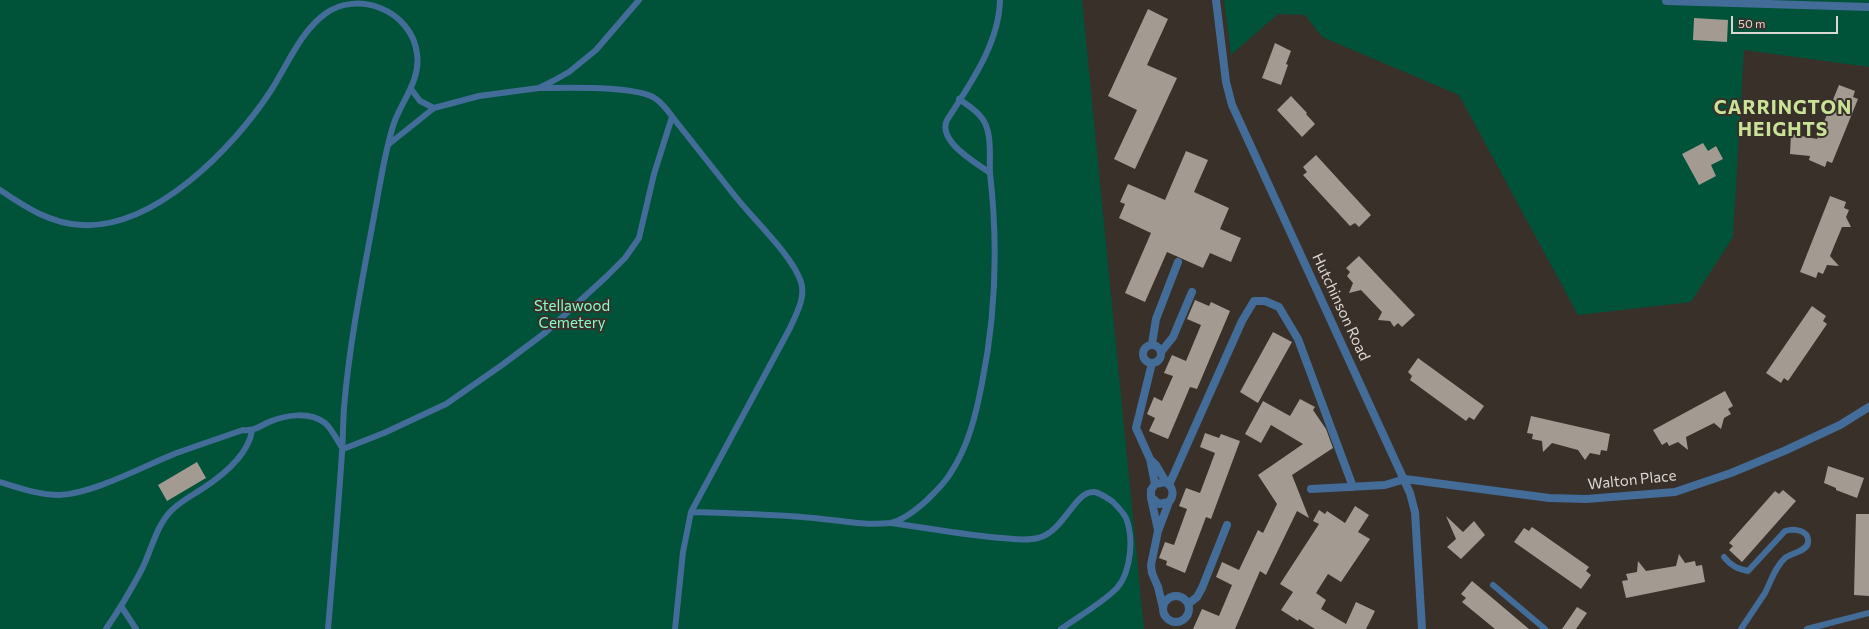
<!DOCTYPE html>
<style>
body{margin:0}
#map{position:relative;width:1869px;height:629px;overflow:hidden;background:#39302a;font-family:Commissioner,sans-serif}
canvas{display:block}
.scale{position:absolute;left:1731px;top:16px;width:107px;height:18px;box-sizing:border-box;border:2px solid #ddd7d3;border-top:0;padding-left:5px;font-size:12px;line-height:14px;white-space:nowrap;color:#ddd7d3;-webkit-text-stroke:3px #39302a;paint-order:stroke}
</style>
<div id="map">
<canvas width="1869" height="629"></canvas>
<div class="scale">50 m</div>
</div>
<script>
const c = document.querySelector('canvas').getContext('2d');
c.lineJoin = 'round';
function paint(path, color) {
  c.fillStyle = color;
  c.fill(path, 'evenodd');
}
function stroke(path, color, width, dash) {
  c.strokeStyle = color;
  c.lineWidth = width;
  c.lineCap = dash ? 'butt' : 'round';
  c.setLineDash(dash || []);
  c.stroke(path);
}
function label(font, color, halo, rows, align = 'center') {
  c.font = font + ' Commissioner,sans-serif';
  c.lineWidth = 4;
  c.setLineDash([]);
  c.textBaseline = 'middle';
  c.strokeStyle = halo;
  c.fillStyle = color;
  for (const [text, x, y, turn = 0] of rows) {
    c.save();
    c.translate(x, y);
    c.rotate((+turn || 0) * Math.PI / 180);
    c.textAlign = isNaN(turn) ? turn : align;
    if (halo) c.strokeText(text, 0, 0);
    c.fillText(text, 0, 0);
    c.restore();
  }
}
const green = new Path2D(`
 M0 0H1082L1144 629H0Z
 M1224 0H1869V67L1744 50 1733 237 1691 302 1578 315 1459 95 1322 37 1305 15 1278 14 1231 55Z`);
const building = new Path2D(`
 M1148 9 1168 19 1147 65 1177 78 1135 169 1114 159 1137 110 1108 96Z
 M1694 18 1728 20 1727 42 1693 40Z
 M1275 43 1291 51 1286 64 1288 65 1281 85 1262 78Z
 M1839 85 1855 91 1853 97 1858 99 1832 163 1827 161 1825 167 1809 160 1810 156 1790 154 1791 134 1817 139Z
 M1291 96 1307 113 1306 114 1315 124 1302 137 1277 110Z
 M1703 143 1708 151 1716 146 1723 159 1711 165 1716 176 1699 185 1682 154Z
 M1186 151 1208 160 1194 192 1229 208 1220 229 1241 238 1231 262 1210 253 1203 268 1167 252 1145 302 1125 293 1151 233 1119 218 1125 204 1120 202 1128 184 1165 200Z
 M1316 155 1371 215 1359 227 1355 223 1350 226 1303 175 1307 172 1303 167Z
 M1830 196 1846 202 1844 208 1849 210 1846 217 1851 227H1842L1830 256 1839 266 1827 265 1823 274 1818 272 1816 278 1800 272Z
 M1359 256 1415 315 1402 327 1398 323 1394 327 1390 321 1378 320 1382 312 1361 290 1349 293 1353 283 1347 276 1350 272 1346 268Z
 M1195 300 1209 306 1211 302 1230 311 1197 389 1190 387 1168 439 1149 431 1155 418 1147 414 1154 397 1162 401 1173 376 1164 373 1172 355 1186 361 1201 325 1187 319Z
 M1812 306 1826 316 1823 321 1827 324 1788 381 1784 378 1781 383 1766 373Z
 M1273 332 1292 342 1258 403 1240 392Z
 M1418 358 1484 406 1474 420 1469 417 1466 421 1410 380 1412 376 1408 372Z
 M1725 391 1733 406 1728 409 1731 414 1724 418 1721 429 1714 423 1686 437 1688 450 1678 442 1669 446 1667 442 1662 445 1653 430Z
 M1300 399 1315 407 1313 410 1326 429 1333 448 1292 475 1309 518 1297 511 1266 575 1260 571 1235 629H1193L1202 609 1219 616 1232 585 1216 577 1222 562 1239 570 1258 530 1263 533 1277 504 1258 475 1303 444 1271 425 1261 443 1245 434 1263 401 1290 416Z
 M1531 416 1610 434 1607 451 1601 450 1600 455 1590 453 1585 460 1578 450 1552 443 1543 452 1542 441 1532 439 1533 434 1527 433Z
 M1205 433 1219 438 1221 434 1240 441 1211 519 1206 517 1185 573 1166 565 1167 561 1159 558 1165 542 1174 545 1187 509 1179 506 1186 488 1200 493 1215 453 1200 447Z
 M197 462 206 478 167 501 158 485Z
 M1828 466 1864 478 1857 498 1836 490V488L1824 483Z
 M1783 490 1796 501 1742 562 1729 550 1733 546 1729 543 1775 491 1779 494Z
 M1355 506 1369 515 1358 532 1370 539 1341 582 1328 574 1316 593 1326 600 1321 609 1346 624 1356 602 1375 611 1366 629H1315L1299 619 1298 621 1281 610 1293 592 1280 584 1319 524 1313 521 1319 510 1325 514 1327 511 1345 523Z
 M1856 514H1869V596L1854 595Z
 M1446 516 1463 532 1474 521 1485 535 1461 559 1447 547 1456 539Z
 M1532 527 1589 567 1586 571 1591 575 1581 589 1514 542 1524 528 1529 531Z
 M1679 554 1685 563 1695 561 1696 566 1702 565 1705 582 1626 598 1622 581 1628 580 1626 574 1637 572 1638 561 1646 571 1676 566Z
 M1472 581 1490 596 1529 629H1495L1462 602 1466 598 1461 594Z
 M1577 607 1587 613 1576 629H1562Z`);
const lane = new Path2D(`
 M539 88C564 88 638 85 656 99 665 105 671 116 678 124 697 148 716 172 735 196 752 218 793 256 801 282 806 298 796 314 790 328L691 512
 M411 89 420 101 434 108 479 96 539 88 553 81 569 72 596 50 639 0
 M959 99C966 104 976 110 981 117 993 131 989 156 990 173
 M389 144 434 108
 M0 190C25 207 51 224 82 225 155 229 233 148 270 92 287 66 300 32 325 14 341 2 362 1 380 8 399 15 415 33 417 54 421 79 402 101 394 123 387 144 383 167 379 189 366 262 350 335 344 408 343 423 343 438 342 453 338 512 333 571 328 629
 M0 482C19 488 39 495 59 495 92 494 142 467 174 454 196 446 220 438 243 430 255 431 258 427 269 422 286 415 309 411 325 423 332 429 338 442 343 449L384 433 446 404 502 365 546 332 607 276 625 258 639 238 654 174 672 117
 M891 523C928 528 965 535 1002 538 1014 539 1026 541 1038 538 1065 531 1074 491 1094 492 1101 493 1107 498 1113 502 1118 507 1123 512 1126 518 1134 538 1131 572 1117 588 1101 604 1079 616 1061 629
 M1724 557C1731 566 1738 569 1748 571L1785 531C1794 528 1810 530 1808 543 1806 552 1791 553 1785 558 1775 567 1771 581 1765 593 1757 605 1749 617 1741 629
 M1493 585 1545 629
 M121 606 136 629
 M106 629C119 610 131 590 142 569 151 551 156 527 170 512 179 502 191 496 202 489 222 476 248 455 252 431
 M675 629 683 552 691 512C728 513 765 514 802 517 831 519 862 526 890 523 902 521 917 509 926 501 934 493 944 484 950 474 968 447 976 415 982 383 996 314 998 243 990 173 975 162 937 141 947 120 970 84 999 44 1000 0
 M1807 629 1869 613`);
const street = new Path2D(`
 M1216 0 1226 82 1232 105 1410 493 1415 512 1422 629
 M1666 1 1869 7
 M1152 344 1156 319 1178 262
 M1143 354a9 9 0 1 1 18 0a9 9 0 1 1-18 0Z
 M1161 352 1173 337 1192 292
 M1152 363 1136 428 1150 459 1155 484 1151 490V497L1159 504 1169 502C1175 495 1173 487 1166 482L1155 484
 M1152 461 1156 465 1166 482
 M1169 485 1242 321 1254 301H1265L1279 307 1298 339 1353 487
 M1311 489 1385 485 1405 479 1549 498 1586 499 1675 492 1731 473 1784 451 1840 425 1869 407
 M1151 498 1158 530
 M1163 609a13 13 0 1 1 26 0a13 13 0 1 1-26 0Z
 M1188 604 1197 597 1202 588 1227 525
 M1163 608 1158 587 1152 573 1151 565 1158 531 1169 502`);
const parkNames = [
 ["Stellawood",572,306],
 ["Cemetery",572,323]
];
const streetNames = [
 ["Hutchinson Road",1341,307,65],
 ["Walton Place",1632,480,-6]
];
const districtNames = [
 ["CARRINGTON",1783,108],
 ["HEIGHTS",1783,130]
];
paint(green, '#005239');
paint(building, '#a39b91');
stroke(lane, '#436c98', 6);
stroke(street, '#436c98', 8);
label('15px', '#89fbca', '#39302a', parkNames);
label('15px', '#ddd7d3', '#39302a', streetNames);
c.letterSpacing = '1px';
label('bold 19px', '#c9e298', '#39302a', districtNames);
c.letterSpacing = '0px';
</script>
